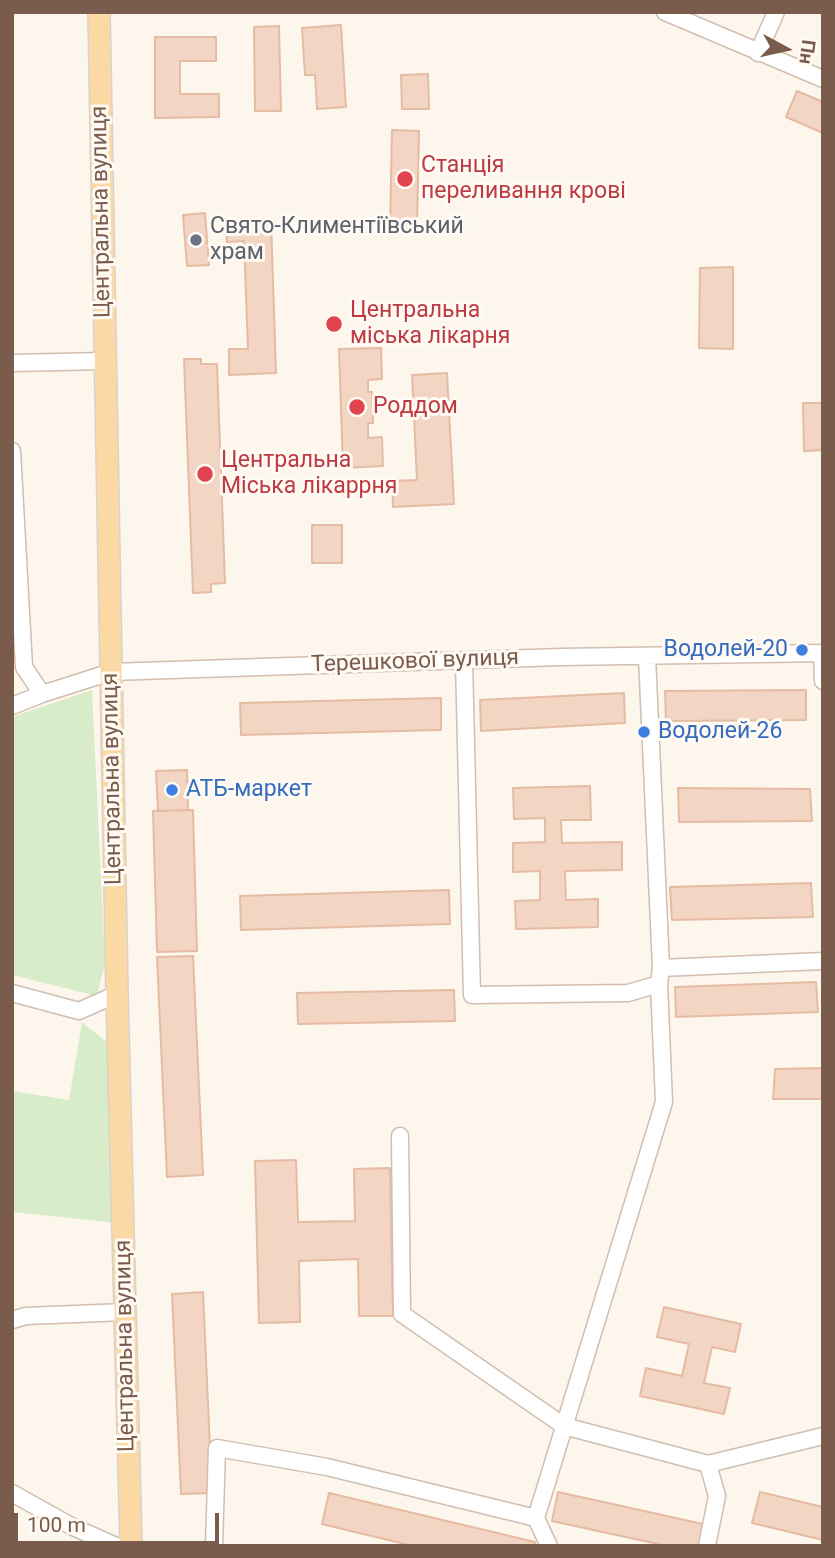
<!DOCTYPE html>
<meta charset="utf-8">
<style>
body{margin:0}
#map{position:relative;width:835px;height:1558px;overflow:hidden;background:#fdf6ec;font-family:Roboto,sans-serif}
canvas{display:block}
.frame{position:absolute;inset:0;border:14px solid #7a5c4d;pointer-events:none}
.north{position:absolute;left:751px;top:14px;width:70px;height:70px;-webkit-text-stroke:5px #fffaf3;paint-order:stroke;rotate:98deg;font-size:19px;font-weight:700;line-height:28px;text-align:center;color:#7a5c4d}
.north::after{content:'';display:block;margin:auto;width:24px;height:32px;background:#7a5c4d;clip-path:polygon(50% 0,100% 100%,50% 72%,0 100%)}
.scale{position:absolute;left:14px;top:1513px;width:205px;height:32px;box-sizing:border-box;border:4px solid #7a5c4d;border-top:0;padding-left:9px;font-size:21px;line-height:24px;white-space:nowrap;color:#7a5c4d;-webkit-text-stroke:5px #fffaf3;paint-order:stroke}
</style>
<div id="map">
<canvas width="835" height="1558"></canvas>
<div class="frame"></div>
<div class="north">Пн</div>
<div class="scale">100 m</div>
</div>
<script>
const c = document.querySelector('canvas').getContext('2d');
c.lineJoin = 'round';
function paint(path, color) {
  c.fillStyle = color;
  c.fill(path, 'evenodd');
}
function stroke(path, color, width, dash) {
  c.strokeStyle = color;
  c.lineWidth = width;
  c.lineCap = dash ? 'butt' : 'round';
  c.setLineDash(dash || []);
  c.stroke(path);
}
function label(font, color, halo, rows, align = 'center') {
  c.font = font + ' Roboto,sans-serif';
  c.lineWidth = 6;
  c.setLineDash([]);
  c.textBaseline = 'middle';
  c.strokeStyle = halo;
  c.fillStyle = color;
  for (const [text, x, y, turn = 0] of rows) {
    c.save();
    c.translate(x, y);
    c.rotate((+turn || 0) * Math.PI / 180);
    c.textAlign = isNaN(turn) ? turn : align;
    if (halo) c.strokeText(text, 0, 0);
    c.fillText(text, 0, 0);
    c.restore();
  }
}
const green = new Path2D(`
 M92 690 105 963 97 996 12 975V717Z
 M82 1022 114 1048 118 1223 12 1212V1091L69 1100Z`);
const building = new Path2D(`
 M341 25 346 107 317 109 315 75H305L302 28Z
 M279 26 281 111H255L254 27Z
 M155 37H216V61H180V94H219V117L155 118Z
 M428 74 429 109H402L401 75Z
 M797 91 823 102V133L786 117Z
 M392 130 419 131 417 228H390Z
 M205 213 209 265 187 266 183 215Z
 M271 220 276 373 229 375V349H248L244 241 227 242 226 221Z
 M733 267V349L699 348 700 268Z
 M381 348 382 379 368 380V392H372L373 423H368V438L382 437 383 466 343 468 339 349Z
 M184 359H201V364H217L225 583 211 584V592L193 593Z
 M447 373 454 504 393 507 392 481 417 480 412 375Z
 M803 403H823V450L804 451Z
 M312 525H342V563H312Z
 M806 690V720L666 721 665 691Z
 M624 693 625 723 481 731 480 700Z
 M441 698V730L241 735 240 703Z
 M187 770 188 810 158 811 156 771Z
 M590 786 591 820H561L562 843 622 842V870L565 871 566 900 598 899V927L516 929 515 901 540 900V871L513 872V843L545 842V818L514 819 513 788Z
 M678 788 810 789 812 821 679 822Z
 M193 810 197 951 157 952 153 811Z
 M811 883 813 917 672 920 670 887Z
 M449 890 450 924 241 930 240 896Z
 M193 956 203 1175 167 1177 157 957Z
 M816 982 818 1012 676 1017 675 987Z
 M454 990 455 1021 298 1024 297 993Z
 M823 1068V1099H773L775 1069Z
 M296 1160 298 1222 355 1221 354 1169 390 1168 393 1316H359L358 1259 299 1261 300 1322 259 1323 255 1161Z
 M203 1292 212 1493 181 1494 172 1294Z
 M664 1307 741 1324 735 1352 712 1347 704 1383 730 1388 724 1414 640 1396 646 1368 682 1376 689 1344 657 1337Z
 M558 1492 703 1524 699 1546H667L552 1521Z
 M760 1492 823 1507V1540L752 1523Z
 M329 1493 535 1542V1546H413L322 1524Z`);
const minor = new Path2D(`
 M665 12 823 79
 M758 53 776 12
 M12 363 104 361
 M12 451 24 667 42 694
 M822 653 823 681
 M464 661 472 995 628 993 659 984 661 968 647 656
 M12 706 42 694 111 672 561 657 823 653
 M661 968 823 961
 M12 993 79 1011 117 994
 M400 1136 402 1314 564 1426 708 1464 717 1496 707 1546
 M12 1320 26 1316 125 1312
 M708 1464 823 1436
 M12 1493 71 1526 116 1546
 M214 1546 217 1448 327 1467 536 1518
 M549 1546 536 1518 664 1102 659 984`);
const major = new Path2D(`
 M99 12 117 994 131 1546`);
const markers = [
 [405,179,9,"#e0444e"],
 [196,240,7,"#6b7280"],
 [334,324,9,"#e0444e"],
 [357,407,9,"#e0444e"],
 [205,474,9,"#e0444e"],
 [802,650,7,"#3f7fe0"],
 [644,732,7,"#3f7fe0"],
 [172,790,7,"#3f7fe0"]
];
const healthNames = [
 ["Станція",421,166],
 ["переливання крові",421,192],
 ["Центральна",350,311],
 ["міська лікарня",350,337],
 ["Роддом",373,407],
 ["Центральна",221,461],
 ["Міська лікаррня",221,487]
];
const streetNames = [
 ["Центральна вулиця",102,212,-91],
 ["Терешкової вулиця",415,662,-2],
 ["Центральна вулиця",113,779,-91],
 ["Центральна вулиця",126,1346,-91]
];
const worshipNames = [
 ["Свято-Климентіївський",210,227],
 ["храм",210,253]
];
const shopNames = [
 ["Водолей-20",788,650,"right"],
 ["Водолей-26",658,732],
 ["АТБ-маркет",186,790]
];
paint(green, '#d8ecc9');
paint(building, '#f3d5c3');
stroke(building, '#e6bba3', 2);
stroke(minor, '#d1beb0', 19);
stroke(major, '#dad1cd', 24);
stroke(minor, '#fff', 16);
stroke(major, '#fbd9a5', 21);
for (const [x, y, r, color] of markers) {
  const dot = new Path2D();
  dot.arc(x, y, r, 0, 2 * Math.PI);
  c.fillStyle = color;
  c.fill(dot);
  stroke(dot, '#fffaf3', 2.5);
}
label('23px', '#be3a42', '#fffaf3', healthNames, 'left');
label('23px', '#7a5c4d', '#fffaf3', streetNames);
label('23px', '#5b616d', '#fffaf3', worshipNames, 'left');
label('23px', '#366cbe', '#fffaf3', shopNames, 'left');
</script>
